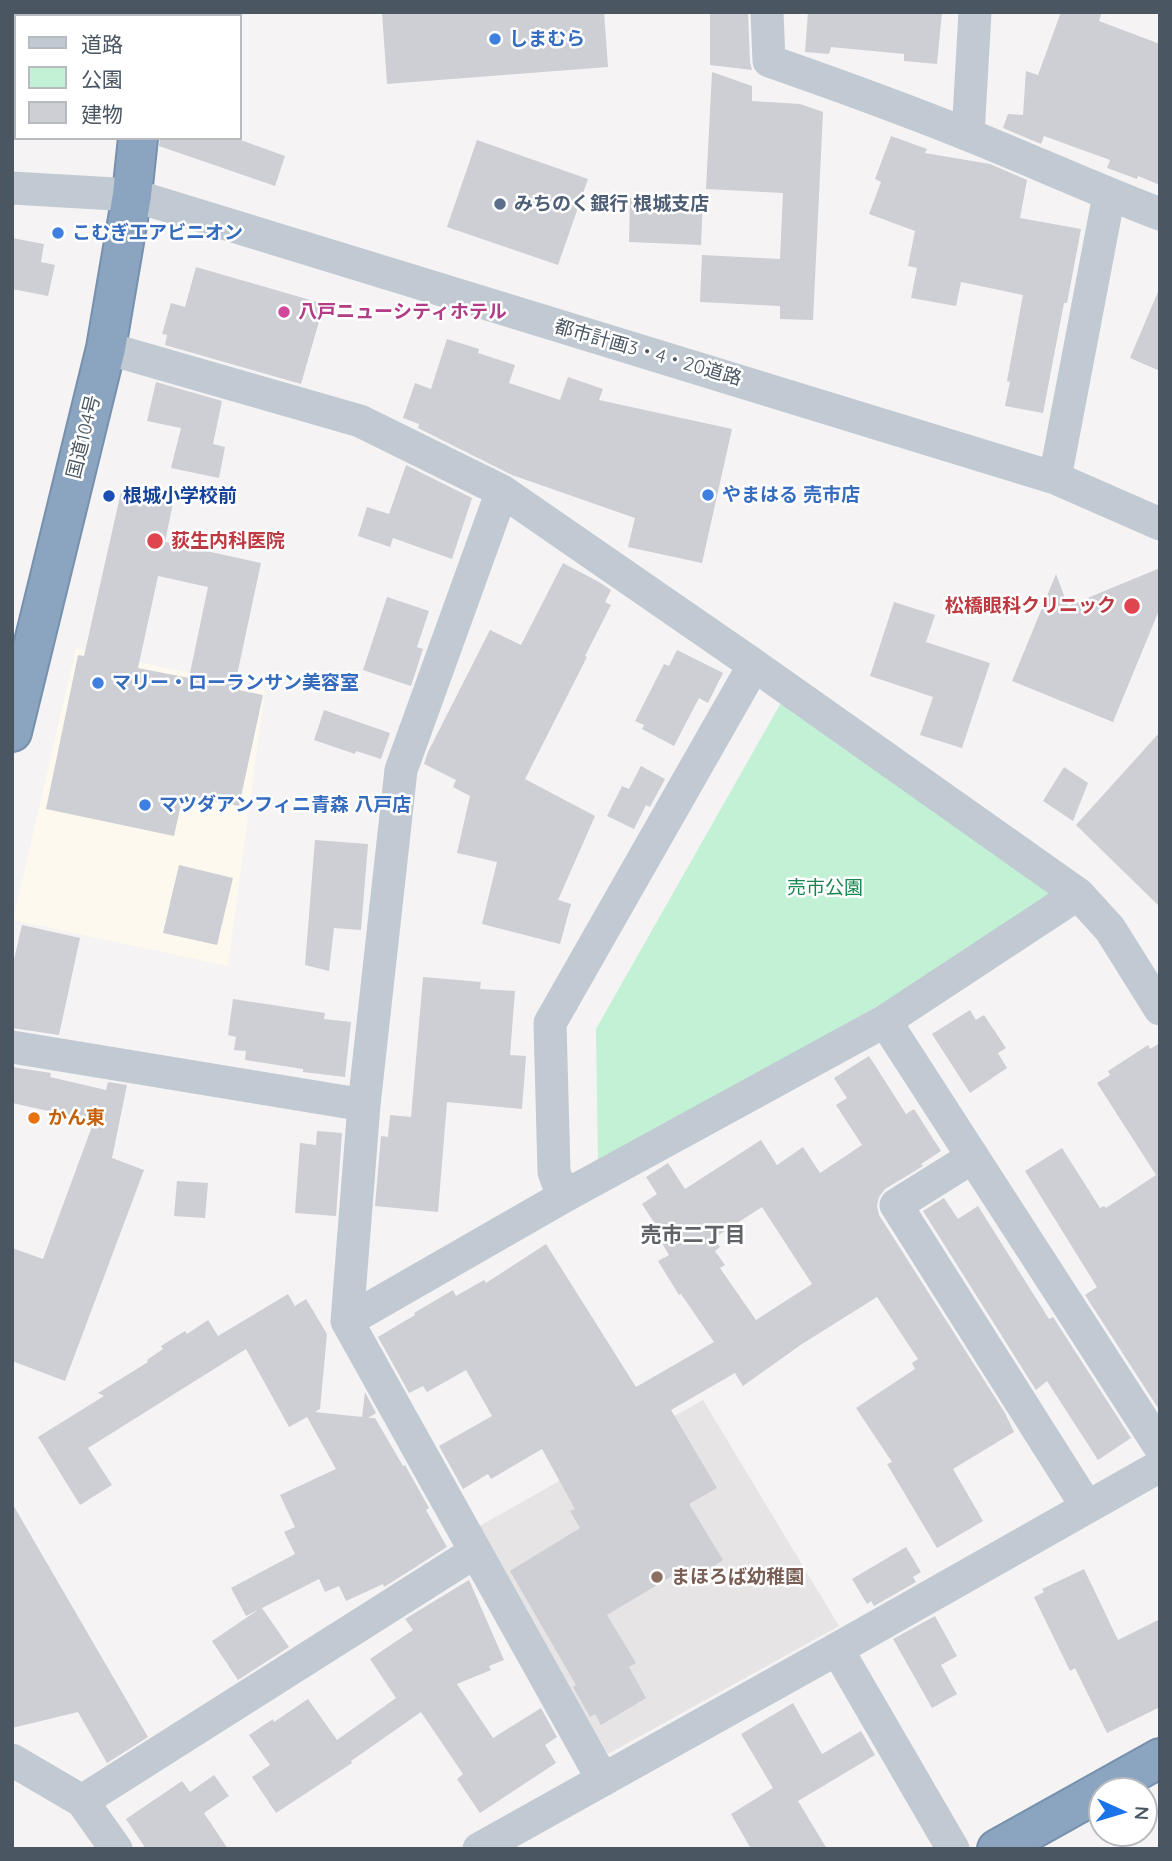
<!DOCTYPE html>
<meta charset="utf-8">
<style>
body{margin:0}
#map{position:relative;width:1172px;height:1861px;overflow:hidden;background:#f5f3f3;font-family:Quicksand,"Noto Sans JP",sans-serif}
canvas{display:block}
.frame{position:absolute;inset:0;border:14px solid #4a5661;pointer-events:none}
.legend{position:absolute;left:14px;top:14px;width:228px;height:126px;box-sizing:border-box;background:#fff;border:2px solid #b7bbc0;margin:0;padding:9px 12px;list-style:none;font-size:21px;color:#4a5661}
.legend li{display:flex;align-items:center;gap:14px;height:35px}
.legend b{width:35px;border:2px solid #b7bbc0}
.north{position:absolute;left:1088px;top:1777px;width:70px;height:70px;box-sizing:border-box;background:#fff;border:2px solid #b7bbc0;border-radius:50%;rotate:94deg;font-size:19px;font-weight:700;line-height:28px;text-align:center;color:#4a5661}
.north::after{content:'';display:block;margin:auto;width:24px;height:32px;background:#1a73e8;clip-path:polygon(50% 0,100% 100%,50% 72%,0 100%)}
</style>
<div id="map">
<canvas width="1172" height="1861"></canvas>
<div class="frame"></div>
<ul class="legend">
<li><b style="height:9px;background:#c1cad2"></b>道路</li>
<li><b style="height:19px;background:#c3f1d5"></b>公園</li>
<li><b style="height:19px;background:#cdcfd5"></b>建物</li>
</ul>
<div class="north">N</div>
</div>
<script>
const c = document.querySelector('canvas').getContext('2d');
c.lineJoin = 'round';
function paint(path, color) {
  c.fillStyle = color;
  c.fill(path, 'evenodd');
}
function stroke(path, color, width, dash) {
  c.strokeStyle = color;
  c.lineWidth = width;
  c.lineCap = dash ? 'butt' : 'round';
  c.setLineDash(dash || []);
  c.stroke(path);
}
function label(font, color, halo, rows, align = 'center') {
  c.font = font + ' Quicksand,"Noto Sans JP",sans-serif';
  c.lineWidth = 5;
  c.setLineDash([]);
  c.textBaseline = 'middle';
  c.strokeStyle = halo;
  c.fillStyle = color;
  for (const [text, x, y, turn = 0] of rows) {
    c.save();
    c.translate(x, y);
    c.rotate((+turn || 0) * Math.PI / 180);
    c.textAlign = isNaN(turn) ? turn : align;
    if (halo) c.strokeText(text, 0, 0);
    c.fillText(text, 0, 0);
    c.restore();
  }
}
const commercial = new Path2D(`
 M76 648 265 690 228 966 13 920Z`);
const education = new Path2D(`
 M703 1400 839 1626 608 1754 476 1528Z`);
const green = new Path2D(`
 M782 701 1052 888 1051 898 977 950 598 1164 596 1029Z`);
const building = new Path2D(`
 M382 12H604L608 67 387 84Z
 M710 12H748L750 62 752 70 710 65Z
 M808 12H942L937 64 904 61V54L831 47 829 54 805 52Z
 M1061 12H1102L1099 21 1160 44V185L1138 176 1137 179 1107 168 1110 160 1044 136 1041 144 1003 128 1008 114 1023 115 1026 71 1038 75Z
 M712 72 752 86V101L800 104 823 112 813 320 780 319V306L700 302 702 255 780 259 783 193 706 189Z
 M891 136 927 149 925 153 990 164 1027 180 1020 218 1081 229 1067 303H1064L1043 413 1005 406 1010 382 1007 381 1023 295 961 282 956 306 911 298 917 268 908 266 915 231 869 214 881 182 875 179Z
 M160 138H235L285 156 275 186 159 146Z
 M477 140 588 179 558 265 447 227Z
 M630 198 703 201 701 245 629 242Z
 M12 238 44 244 41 262 55 265 48 296 12 289Z
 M196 267 324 304 301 384 165 345 167 335 162 334 171 303 185 307Z
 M1160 287V371L1130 358Z
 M447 339 479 349 478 353 515 365 509 383 560 400 568 377 603 389 599 400 732 429 702 563 628 547 635 518 512 475 418 428 419 424 403 418 415 383 431 389Z
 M156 382 222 401 213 444 225 447 219 478 171 468 181 428 147 421Z
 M406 465 472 498 452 559 393 538 390 547 358 536 367 507 389 514Z
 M121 492 173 503 165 542 261 563 234 689 263 695 239 806 183 795 174 836 46 809 78 655 84 656ZM158 576 208 587 189 678 138 668Z
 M563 563 599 582 611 590 605 602 611 605 585 656 587 657 525 779 595 816 558 900 571 904 560 944 482 924 497 862 457 853 470 796 453 787 456 780 424 764 428 752 490 630 521 645Z
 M1160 568V608L1113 722 1012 681 1056 574 1068 606Z
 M387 597 429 611 417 647 423 649 411 686 363 670Z
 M894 602 935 615 926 642 990 663 962 748 920 735 933 697 870 676Z
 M677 650 723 673 708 703 699 698 674 746 642 729 644 725 635 721 664 664 669 666Z
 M324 710 390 733 381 759 356 751 355 754 314 740Z
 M1160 732V907L1076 825Z
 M641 766 665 779 650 807 646 805 634 829 607 816 622 786 629 789Z
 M1064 767 1088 783 1073 821 1043 801Z
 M315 840 368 844 361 930 334 928 329 971 305 965Z
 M179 865 233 878 217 945 163 933Z
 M22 925 80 938 59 1035 12 1028V968Z
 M423 977 481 982 480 989 515 991 510 1055 526 1056 522 1109 447 1102 438 1212 375 1206 381 1136 388 1137 390 1115 411 1117Z
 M233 999 325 1013 324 1019 351 1022 345 1077 303 1072V1069L245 1060 246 1051 234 1050 236 1037 228 1035Z
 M970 1010 976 1020 984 1015 1006 1048 998 1053 1007 1068 970 1093 932 1034Z
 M1160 1043V1411L1085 1295 1097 1287 1025 1171 1062 1148 1100 1208 1104 1206 1106 1208 1156 1175 1097 1083 1110 1075 1108 1071 1148 1045 1150 1049Z
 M869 1056 906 1114 914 1109 941 1151 921 1164 923 1166 885 1189 879 1197 877 1206 879 1215 1005 1413 1014 1432 953 1469 983 1521 937 1548 887 1464 892 1462 856 1408 915 1369 912 1363 918 1359 877 1297 802 1344 743 1386 735 1373 671 1410 717 1488 689 1504 723 1560 691 1583 677 1573 607 1615 636 1663 629 1667 646 1698 601 1725 595 1714 590 1717 573 1687 576 1685 510 1571 580 1528 570 1511 575 1509 542 1449 491 1479 488 1474 463 1489 439 1446 492 1416 466 1370 427 1392 423 1386 409 1393 378 1337 415 1315 414 1313 453 1290 456 1296 484 1280 486 1283 546 1244 636 1387 714 1342 681 1294 679 1295 658 1261 669 1255 662 1243 666 1241 642 1204 657 1194 646 1177 668 1163 685 1189 761 1140 777 1165 803 1147 820 1173 862 1145 836 1105 847 1098 834 1078ZM762 1207 812 1284 756 1320 720 1268 725 1265 715 1251 720 1247 714 1238Z
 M12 1067 51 1073 50 1077 106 1090 108 1082 127 1085 112 1158 144 1170 65 1381 12 1361V1248L43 1259 94 1121 12 1103Z
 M317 1131 342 1133 336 1216 295 1213 300 1143 316 1145Z
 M177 1181 208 1183 205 1218 174 1216Z
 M944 1198 958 1219 978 1206 1049 1319 1053 1317 1131 1438 1098 1460 1047 1381 1036 1390 923 1211Z
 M288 1294 295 1306 306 1299 327 1334 320 1409 315 1412 362 1417 365 1392 376 1413 368 1418H375L403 1466 405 1465 429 1508 426 1510 447 1547 384 1587 383 1584 346 1601 339 1586 325 1592 319 1579 262 1608 289 1647 238 1680 212 1641 258 1610 246 1616 231 1588 295 1554 284 1532 295 1527 280 1495 336 1469 307 1417 289 1427 246 1349 88 1448 112 1485 80 1505 38 1437 104 1396 98 1393 148 1362 147 1360 163 1349 161 1346 185 1331 187 1334 208 1320 218 1336Z
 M12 1503 148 1737 107 1763 78 1712 12 1728Z
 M906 1547 921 1572 913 1577 916 1582 874 1606 871 1601 867 1604 852 1579Z
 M1084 1569 1118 1640 1160 1619V1707L1107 1733 1075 1668 1070 1671 1034 1597 1044 1592 1042 1589Z
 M469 1580 504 1660 489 1666 491 1670 457 1684 493 1738 541 1708 557 1737 545 1745 556 1763 480 1813 457 1779 463 1774 421 1712 351 1761 352 1763 276 1813 252 1777 270 1765 249 1735 273 1719 274 1722 308 1699 337 1740 396 1698 370 1659 413 1630 405 1619Z
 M935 1616 957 1656 941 1665 957 1694 932 1708 893 1639Z
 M793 1703 822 1754 861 1731 875 1755 798 1801 827 1849H751L731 1814 773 1788 741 1734Z
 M214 1775 229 1796 204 1813 228 1849H146L126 1819 182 1781 190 1792Z`);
const minor = new Path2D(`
 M767 12 769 61C835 84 901 108 966 134 1031 160 1094 189 1160 214
 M968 135 975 12
 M12 188 132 195 1055 478 1160 524
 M106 348 360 421 502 491
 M1055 478 1109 195
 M885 1021 1160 1447
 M12 1047 364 1105
 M973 1157 896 1205 1087 1507
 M563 1197 554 1172 550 1023 754 665
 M347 1321 563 1197 885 1021 1078 894
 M837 1649 953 1849
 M12 1760 82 1801
 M603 1780 347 1321 364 1105 401 770 502 491 754 665 1078 894 1110 929 1160 1009
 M116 1849 82 1801 475 1552
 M479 1849 837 1649 1160 1466`);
const highway = new Path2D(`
 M148 16V12
 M12 732 106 348 132 195 138 138
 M997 1849 1160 1758`);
const markers = [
 [495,39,7,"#3f7fe0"],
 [500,204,7,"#5c6f8a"],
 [58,233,7,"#3f7fe0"],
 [284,312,7,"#d1479c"],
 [708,495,7,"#3f7fe0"],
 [109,496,7,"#1a4fb4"],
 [155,541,9,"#e0444e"],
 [1132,606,9,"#e0444e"],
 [98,683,7,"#3f7fe0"],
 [145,805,7,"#3f7fe0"],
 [34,1118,7,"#e8710a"],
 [657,1577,7,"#8d6e63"]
];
const shopNames = [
 ["しまむら",509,39],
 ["こむぎ工アビニオン",72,233],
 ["やまはる 売市店",722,495],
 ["マリー・ローランサン美容室",112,683],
 ["マツダアンフィニ青森 八戸店",159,805]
];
const serviceNames = [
 ["みちのく銀行 根城支店",514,204]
];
const hotelNames = [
 ["八戸ニューシティホテル",298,312]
];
const streetNames = [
 ["都市計画3・4・20道路",648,353,16],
 ["国道104号",84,437,-76]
];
const transitNames = [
 ["根城小学校前",123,496]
];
const healthNames = [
 ["荻生内科医院",171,541],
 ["松橋眼科クリニック",1116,606,"right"]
];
const parkNames = [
 ["売市公園",825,888]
];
const foodNames = [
 ["かん東",48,1118]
];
const educationNames = [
 ["まほろば幼稚園",671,1577]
];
const neighbourhoodNames = [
 ["売市二丁目",693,1236]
];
paint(commercial, '#fdf9ef');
paint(education, '#e6e4e5');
paint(green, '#c3f1d5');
paint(building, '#cdcfd5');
stroke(highway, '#7690ad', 42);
stroke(minor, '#c1cad2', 33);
stroke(highway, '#8ba5c1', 38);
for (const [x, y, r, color] of markers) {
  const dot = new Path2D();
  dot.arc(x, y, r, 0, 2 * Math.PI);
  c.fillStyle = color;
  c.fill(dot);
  stroke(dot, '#fff', 2.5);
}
label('bold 19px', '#366cbe', '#fff', shopNames, 'left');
label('bold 19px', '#4e5e75', '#fff', serviceNames, 'left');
label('bold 19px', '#b23c85', '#fff', hotelNames, 'left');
label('19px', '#4a5661', '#fff', streetNames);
label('bold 19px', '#164399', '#fff', transitNames, 'left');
label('bold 19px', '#be3a42', '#fff', healthNames, 'left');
label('19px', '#17864f', '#fff', parkNames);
label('bold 19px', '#c56008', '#fff', foodNames, 'left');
label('bold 19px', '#785e54', '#fff', educationNames, 'left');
label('bold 21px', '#5f6368', '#fff', neighbourhoodNames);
</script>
